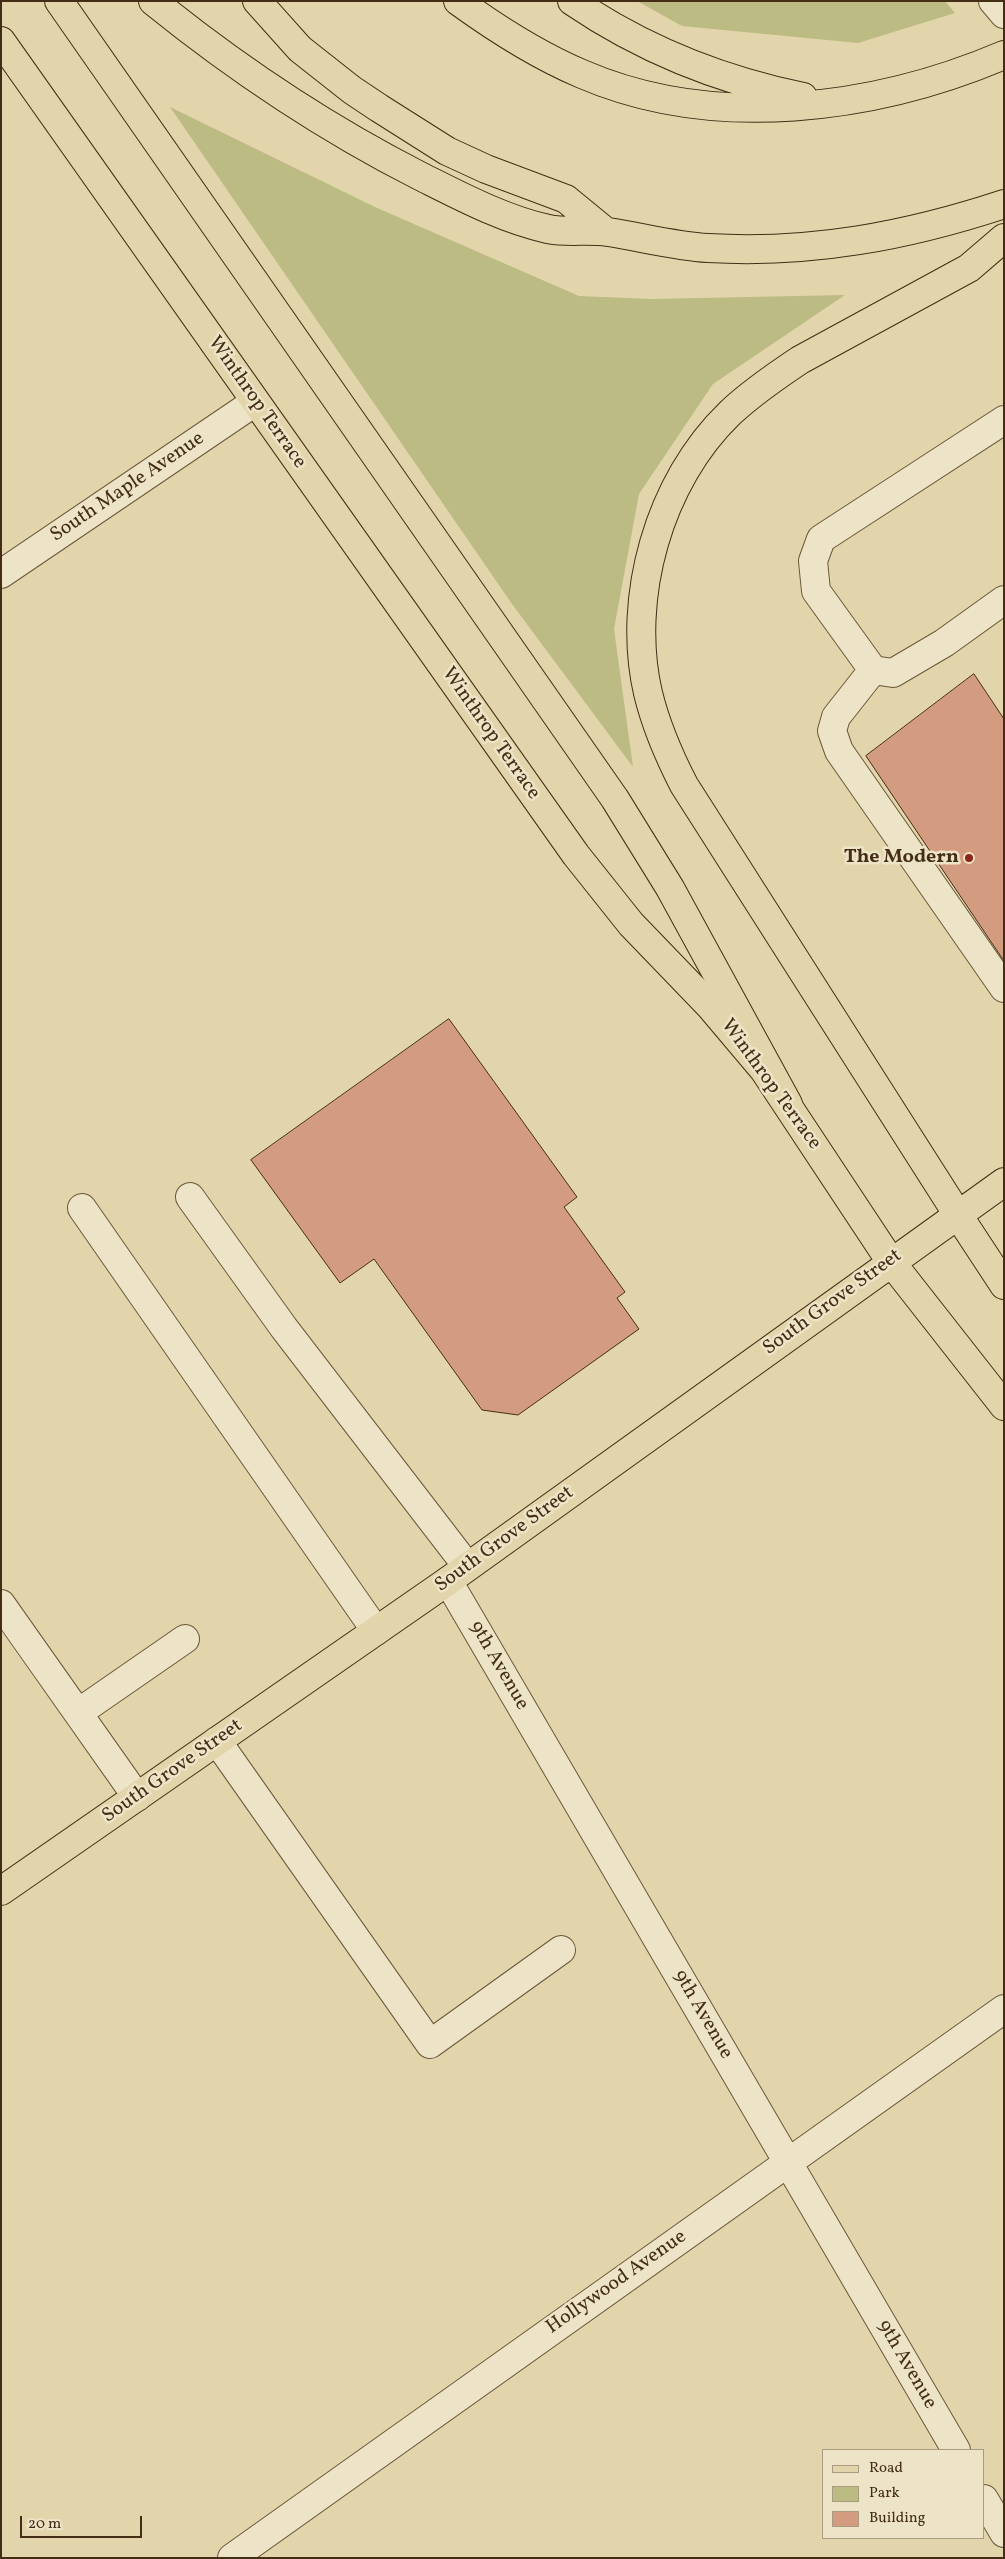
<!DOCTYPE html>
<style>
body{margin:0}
#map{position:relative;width:1005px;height:2559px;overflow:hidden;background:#e3d5ab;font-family:Vollkorn,serif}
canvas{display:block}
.frame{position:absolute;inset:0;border:2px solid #432d15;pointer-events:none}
.legend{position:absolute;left:822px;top:2449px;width:162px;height:90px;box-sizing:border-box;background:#ede4c8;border:1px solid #a99b80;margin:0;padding:6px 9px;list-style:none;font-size:15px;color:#432d15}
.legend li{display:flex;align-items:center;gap:10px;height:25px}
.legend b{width:25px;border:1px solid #a99b80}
.scale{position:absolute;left:20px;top:2516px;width:122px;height:22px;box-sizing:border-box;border:2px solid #432d15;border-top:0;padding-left:6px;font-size:15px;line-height:18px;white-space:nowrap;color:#432d15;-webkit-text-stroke:4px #ede4c8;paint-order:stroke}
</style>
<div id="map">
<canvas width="1005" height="2559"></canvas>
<div class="frame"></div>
<ul class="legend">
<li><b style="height:6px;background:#e3d5ab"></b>Road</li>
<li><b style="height:14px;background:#bcbb83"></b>Park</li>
<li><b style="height:14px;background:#d39b7f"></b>Building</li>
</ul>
<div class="scale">20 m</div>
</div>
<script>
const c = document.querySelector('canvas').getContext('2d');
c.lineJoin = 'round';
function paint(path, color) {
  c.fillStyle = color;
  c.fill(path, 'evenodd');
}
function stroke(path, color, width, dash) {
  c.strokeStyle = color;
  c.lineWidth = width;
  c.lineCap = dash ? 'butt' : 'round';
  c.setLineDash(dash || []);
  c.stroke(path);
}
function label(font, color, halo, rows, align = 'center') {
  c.font = font + ' Vollkorn,serif';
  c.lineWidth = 5;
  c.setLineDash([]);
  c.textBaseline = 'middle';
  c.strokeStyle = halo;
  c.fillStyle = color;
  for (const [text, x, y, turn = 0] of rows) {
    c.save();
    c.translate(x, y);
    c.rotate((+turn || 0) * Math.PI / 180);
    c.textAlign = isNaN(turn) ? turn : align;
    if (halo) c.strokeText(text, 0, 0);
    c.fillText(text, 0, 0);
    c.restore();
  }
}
const green = new Path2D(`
 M637 1H945L955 13 858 43 682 26Z
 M170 107 375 207 579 296 651 299 845 295 713 384 639 494 614 629 633 767 512 604Z`);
const building = new Path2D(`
 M974 674 1004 719V961L866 756Z
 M449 1019 577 1197 564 1207 625 1292 617 1298 639 1329 518 1415 482 1410 374 1259 340 1283 251 1160Z`);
const minor = new Path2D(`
 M993 1 1004 14
 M1004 420 821 539 813 561 816 591 873 670 893 673 944 643 1004 600
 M1 574 255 402
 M873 670 836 717 832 731 839 751 1004 988
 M190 1197 284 1328 467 1566
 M82 1208 376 1631
 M448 1581 956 2450
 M1 1604 137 1797
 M78 1713 185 1639
 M217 1741 430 2044 561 1950
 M984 2499 1004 2533
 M232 2558 1004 2009`);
const major = new Path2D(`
 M1 41 576 855 631 924 710 1006 764 1070 891 1262 1004 1406
 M958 1215 1004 1285
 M1 1891 448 1581 1004 1182`);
const highway = new Path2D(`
 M59 1 615 799 670 888 788 1104
 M153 1C237 69 324 127 420 176 460 196 503 219 548 229 567 233 588 229 608 232 641 237 675 246 708 248 811 254 907 236 1004 204
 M257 1 300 49 352 90 379 108 447 151 486 169 566 199 605 231
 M458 1C498 30 537 55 582 74 714 131 875 110 1004 55
 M572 1C641 48 720 80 803 97
 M958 1215 684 785C669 756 656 726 648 693 626 598 659 481 730 413 751 393 776 376 800 360L969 268 1004 238`);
const markers = [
 [969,858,5,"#8f2418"]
];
const streetNames = [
 ["Winthrop Terrace",256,403,55],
 ["South Maple Avenue",128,488,-34],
 ["Winthrop Terrace",490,734,55],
 ["Winthrop Terrace",770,1085,54],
 ["South Grove Street",833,1303,-36],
 ["South Grove Street",505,1540,-36],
 ["9th Avenue",498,1666,60],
 ["South Grove Street",173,1772,-35],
 ["9th Avenue",702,2015,60],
 ["Hollywood Avenue",617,2283,-35],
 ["9th Avenue",906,2365,60]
];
const poiNames = [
 ["The Modern",959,858]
];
paint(green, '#bcbb83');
paint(building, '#d39b7f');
stroke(building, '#432d15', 1);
stroke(minor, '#6b573a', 30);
stroke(major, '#432d15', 30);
stroke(highway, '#432d15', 30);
stroke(minor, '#ede4c8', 28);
stroke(major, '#e3d5ab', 28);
stroke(highway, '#e3d5ab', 28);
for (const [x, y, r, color] of markers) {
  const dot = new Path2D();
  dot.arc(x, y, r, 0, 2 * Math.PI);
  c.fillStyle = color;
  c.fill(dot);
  stroke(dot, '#ede4c8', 2);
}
label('20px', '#432d15', '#ede4c8', streetNames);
label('bold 20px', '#432d15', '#ede4c8', poiNames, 'right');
</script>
